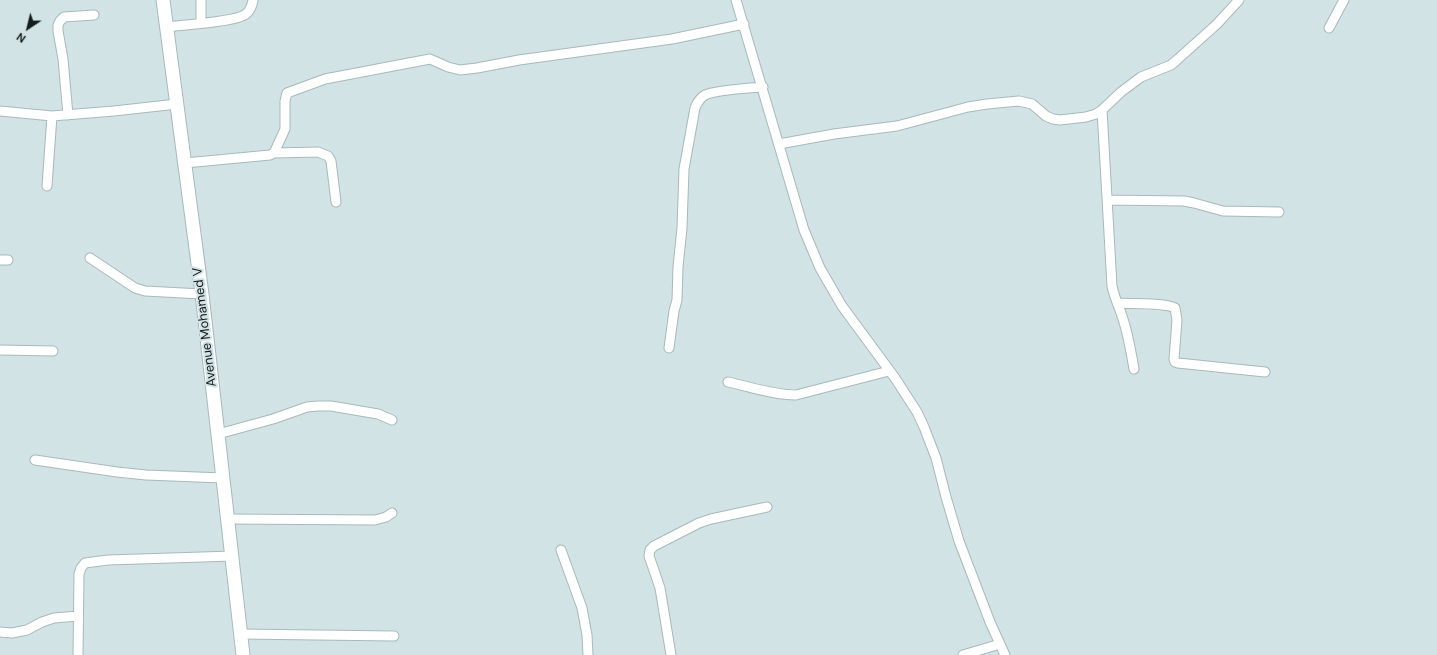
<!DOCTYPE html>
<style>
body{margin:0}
#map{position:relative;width:1437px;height:655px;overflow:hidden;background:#d1e3e5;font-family:"DM Sans",sans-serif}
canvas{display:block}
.north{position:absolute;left:8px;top:8px;width:40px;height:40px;-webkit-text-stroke:3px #d1e3e5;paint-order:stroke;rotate:215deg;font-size:11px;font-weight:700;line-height:16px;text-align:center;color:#161c1d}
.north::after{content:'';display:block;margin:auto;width:14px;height:18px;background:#161c1d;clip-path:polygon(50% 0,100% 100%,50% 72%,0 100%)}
</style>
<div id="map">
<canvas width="1437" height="655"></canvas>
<div class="north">N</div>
</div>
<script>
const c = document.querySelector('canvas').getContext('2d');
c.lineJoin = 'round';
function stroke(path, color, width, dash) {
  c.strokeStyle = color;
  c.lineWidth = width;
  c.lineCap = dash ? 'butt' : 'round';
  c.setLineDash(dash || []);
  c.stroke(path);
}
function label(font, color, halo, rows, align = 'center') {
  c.font = font + ' "DM Sans",sans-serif';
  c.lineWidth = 4;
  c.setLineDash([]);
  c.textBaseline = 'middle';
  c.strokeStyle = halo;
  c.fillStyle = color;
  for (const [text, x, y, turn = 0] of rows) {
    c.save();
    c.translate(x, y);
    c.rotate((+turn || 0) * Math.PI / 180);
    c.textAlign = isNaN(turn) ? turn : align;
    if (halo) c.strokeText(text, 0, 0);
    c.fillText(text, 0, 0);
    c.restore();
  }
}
const street = new Path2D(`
 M201 0V23
 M736 0 804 230 820 268 842 306 895 378 917 412 924 427 936 458 946 497 959 541 990 622 1005 655
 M166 27C182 25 236 22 246 14 251 10 252 5 253 0
 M1329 28 1344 0
 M1102 110 1112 286C1114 297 1119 306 1122 316 1128 333 1131 351 1134 369
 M0 111 52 116 114 111 177 104
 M68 115 63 59 58 31V25L60 21 64 17 94 15
 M779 144 834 134 897 126 968 107 987 104 1019 101 1032 104 1046 116 1053 119 1060 120 1086 117 1096 114 1102 110 1121 92 1141 77 1171 65 1178 59 1217 24 1239 0
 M274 153 318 152 328 156 331 161 336 202
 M185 163 270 155 274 153 285 129V101L287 93 325 79 430 59 448 67 460 70 477 68 519 60 672 39 744 24
 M47 186 52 116
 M1107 200 1184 201 1194 203 1223 211 1279 212
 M90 258 135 288 145 291 202 294
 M0 260H8
 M1117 303C1130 304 1165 302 1175 308L1177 320 1174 359 1175 362 1178 363 1265 372
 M669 348 674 311 677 300 678 267 682 228 684 169 695 108C697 103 700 98 705 95 715 90 750 88 763 87
 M0 350 53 351
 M728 382C751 387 773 395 796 395L889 371
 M218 434 273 419 307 407 318 406H331L378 414 392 420
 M35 460 117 472 146 475 223 478
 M228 519 375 520 386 517 392 513
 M561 550 582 608 587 635 588 655
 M0 632 12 633 27 630 42 622 54 618 78 616
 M241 634 394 636
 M78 655 79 574 81 568 85 563 108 560 233 556
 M671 655 660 588 649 556 650 550 654 546 699 523 711 519 767 507
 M963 655 1000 644`);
const secondary = new Path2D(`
 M163 0 202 294 243 655`);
const streetNames = [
 ["Avenue Mohamed V",205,327,-97]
];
stroke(street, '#a8b9bb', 11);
stroke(secondary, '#a8b9bb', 15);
stroke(street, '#fff', 9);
stroke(secondary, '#fff', 13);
label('13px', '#161c1d', '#d1e3e5', streetNames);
</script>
